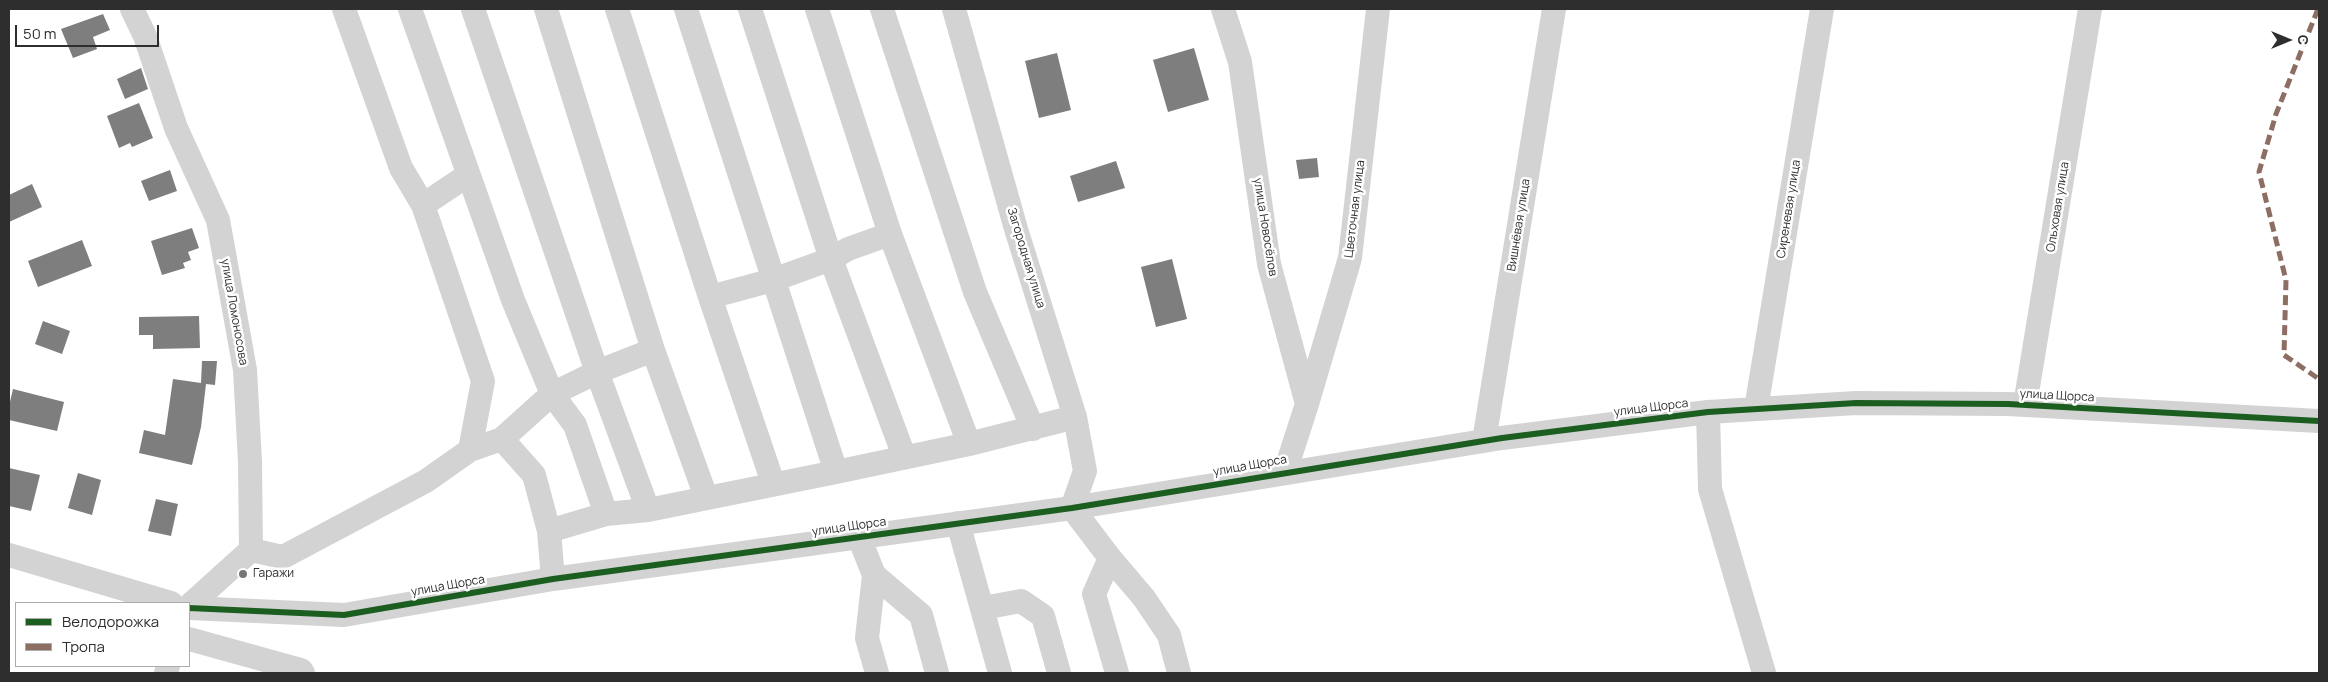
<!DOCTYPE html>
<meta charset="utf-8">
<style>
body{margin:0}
#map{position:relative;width:2328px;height:682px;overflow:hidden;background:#fff;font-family:Manrope,sans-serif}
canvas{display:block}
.frame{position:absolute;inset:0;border:10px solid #2e2e2e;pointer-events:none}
.legend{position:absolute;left:15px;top:602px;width:175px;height:65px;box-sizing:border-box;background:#fff;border:1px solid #ababab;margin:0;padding:6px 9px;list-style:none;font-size:15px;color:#2e2e2e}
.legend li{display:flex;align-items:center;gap:10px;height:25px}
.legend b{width:25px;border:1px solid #ababab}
.north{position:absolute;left:2263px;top:15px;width:50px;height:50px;-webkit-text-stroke:4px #fff;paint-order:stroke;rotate:90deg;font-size:14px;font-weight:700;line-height:20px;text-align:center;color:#2e2e2e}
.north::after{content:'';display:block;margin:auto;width:18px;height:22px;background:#2e2e2e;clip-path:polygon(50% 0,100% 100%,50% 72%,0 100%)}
.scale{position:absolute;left:15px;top:25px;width:144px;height:22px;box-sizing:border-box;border:2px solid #2e2e2e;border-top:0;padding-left:6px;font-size:15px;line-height:18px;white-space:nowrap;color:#2e2e2e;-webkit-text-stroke:4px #fff;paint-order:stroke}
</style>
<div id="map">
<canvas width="2328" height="682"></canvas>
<div class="frame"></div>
<ul class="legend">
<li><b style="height:6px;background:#1b5e20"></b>Велодорожка</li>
<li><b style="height:6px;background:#8d6e63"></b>Тропа</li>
</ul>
<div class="north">С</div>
<div class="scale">50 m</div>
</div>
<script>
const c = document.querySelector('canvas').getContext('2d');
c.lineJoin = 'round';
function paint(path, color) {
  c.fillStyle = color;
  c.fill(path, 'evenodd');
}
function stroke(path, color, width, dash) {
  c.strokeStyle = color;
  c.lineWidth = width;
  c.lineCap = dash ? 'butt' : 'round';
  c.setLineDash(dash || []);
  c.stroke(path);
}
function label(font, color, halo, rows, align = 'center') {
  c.font = font + ' Manrope,sans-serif';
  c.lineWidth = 5;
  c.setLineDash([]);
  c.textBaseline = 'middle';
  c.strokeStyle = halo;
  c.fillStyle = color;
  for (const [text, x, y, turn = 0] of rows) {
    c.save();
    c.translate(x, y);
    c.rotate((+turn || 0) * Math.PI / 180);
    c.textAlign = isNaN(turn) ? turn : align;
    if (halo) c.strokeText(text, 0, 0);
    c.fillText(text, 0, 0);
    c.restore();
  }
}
const building = new Path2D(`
 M103 14 110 30 93 37 97 49 73 58 61 29Z
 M1194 48 1209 100 1168 112 1153 60Z
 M1057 53 1071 110 1039 118 1025 61Z
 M141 68 148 89 125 99 117 79Z
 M139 103 153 138 132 147 130 143 119 148 107 116Z
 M1317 158 1319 177 1299 179 1296 160Z
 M1116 161 1125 188 1078 202 1070 176Z
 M170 170 177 191 149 201 141 181Z
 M32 184 42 207 9 222V195Z
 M192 228 199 248 188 252 191 260 183 263 185 268 162 275 151 241Z
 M82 240 92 266 38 287 28 261Z
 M1172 259 1187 319 1156 327 1141 267Z
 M199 316 200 348 153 349V335H139V317Z
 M43 321 70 331 62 354 35 344Z
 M202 361H217L215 385 206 384 201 427 192 465 139 453 144 430 165 435 173 379 201 383Z
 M13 389 64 402 57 431 9 420V406Z
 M9 468 40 475 31 511 9 506Z
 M78 473 101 480 92 515 68 508Z
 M156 499 178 504 171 536 148 531Z`);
const minor = new Path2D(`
 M132 9 145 36 176 128 218 220 245 370 250 462 251 550 189 606
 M344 9 401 168 423 205 483 381 470 450 502 439 534 475 549 531 553 579
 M410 9 513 300 552 394 575 425 606 514
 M473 9 597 372 648 510
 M546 9 653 350
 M617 9 710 297 773 483
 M686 9 836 472
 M750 9 831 259 904 456
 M817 9 890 234 969 444
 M882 9 975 292 1033 429
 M954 9 1016 229 1075 417 1085 471 1072 508 1110 558 1094 594 1117 673
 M1223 9 1240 62 1269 264 1307 404 1285 472
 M423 205 468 175
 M710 297 773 280 831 259 848 249 890 234
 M1307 404 1350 258 1378 9
 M2025 405 2090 9
 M1756 409 1822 9
 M1708 412 1710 489 1764 673
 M502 439 552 394 597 372 653 350 706 497
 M1484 441 1554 9
 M958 523 1000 673
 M549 531 606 514 648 510 836 472 969 444 1075 417
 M859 537 874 575 867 638 877 673
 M251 550 283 557 426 481 470 450
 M9 555 171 603
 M1110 558 1144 598 1169 635 1179 673
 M874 575 921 615 937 673
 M189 608 344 615 553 579 1072 508 1502 438 1708 412 1856 403 2008 404 2319 421
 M983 608 1021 601 1043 616 1059 673
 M189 639 301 670 303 673
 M166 673 168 666`);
const quiet = new Path2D(`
 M2318 9 2276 114 2259 172 2286 280 2284 355 2319 379`);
const cycleway = new Path2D(`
 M189 608 344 615 553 579 1072 508 1502 438 1708 412 1856 403 2008 404 2319 421`);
const markers = [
 [243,574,5,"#777"]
];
const streetNames = [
 ["Ольховая улица",2058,207,-81],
 ["Цветочная улица",1355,209,-83],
 ["Сиреневая улица",1789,209,-81],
 ["Вишнёвая улица",1519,225,-81],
 ["улица Новосёлов",1265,227,81],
 ["Загородная улица",1026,258,73],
 ["улица Ломоносова",234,312,80],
 ["улица Щорса",2057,396,3],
 ["улица Щорса",1651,408,-7],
 ["улица Щорса",1250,466,-10],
 ["улица Щорса",849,527,-8],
 ["улица Щорса",448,586,-10]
];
const poiNames = [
 ["Гаражи",253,574]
];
paint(building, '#7e7e7e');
stroke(minor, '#d3d3d3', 24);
stroke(quiet, '#8d6e63', 5, [10, 5]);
stroke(cycleway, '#1b5e20', 6);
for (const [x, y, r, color] of markers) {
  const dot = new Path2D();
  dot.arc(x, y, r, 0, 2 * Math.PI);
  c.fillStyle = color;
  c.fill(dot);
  stroke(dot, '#fff', 2);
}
label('12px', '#2e2e2e', '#fff', streetNames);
label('12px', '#2e2e2e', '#fff', poiNames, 'left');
</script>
